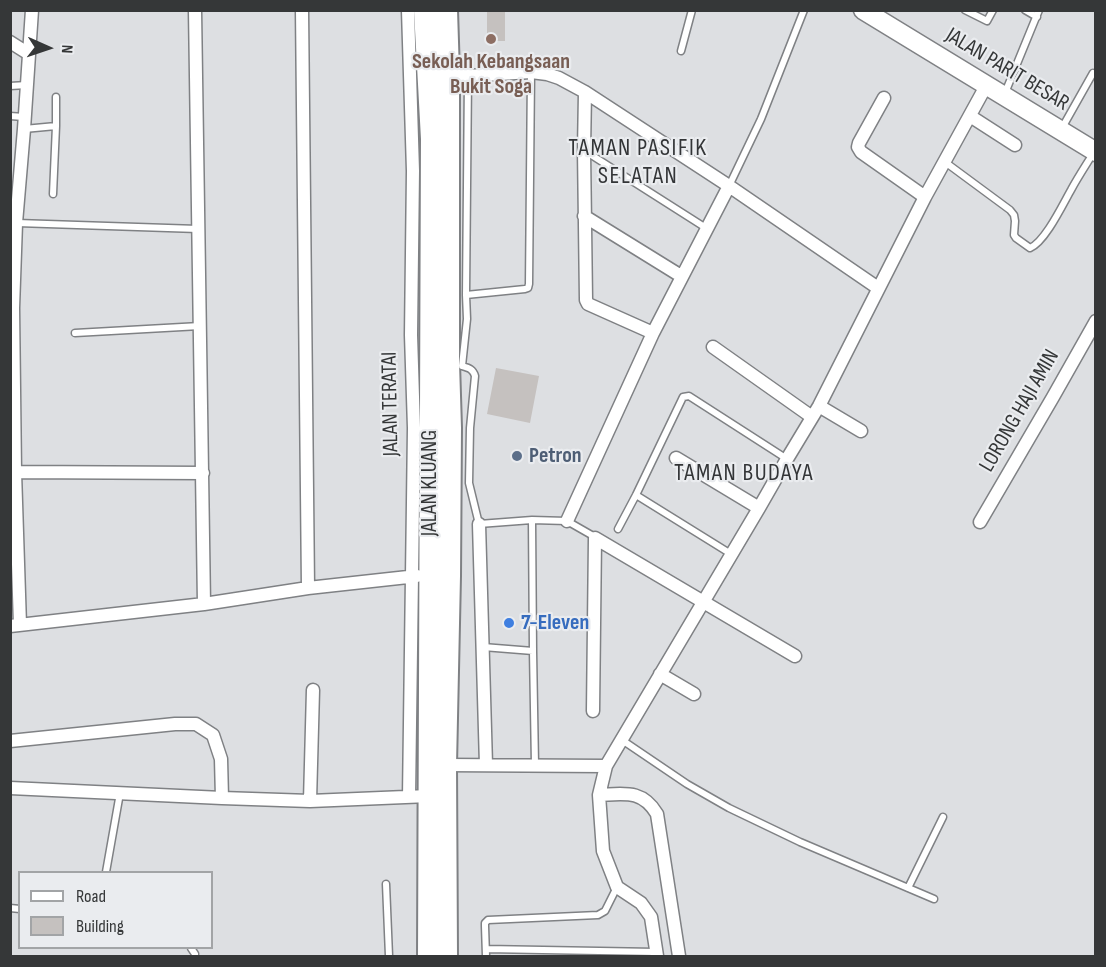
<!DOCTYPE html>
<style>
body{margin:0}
#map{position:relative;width:1106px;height:967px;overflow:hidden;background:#dddfe2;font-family:"Sofia Sans Condensed",sans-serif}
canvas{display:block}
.frame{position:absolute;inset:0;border:12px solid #353738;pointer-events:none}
.legend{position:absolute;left:18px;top:871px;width:195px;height:78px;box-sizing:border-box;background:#eaecef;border:2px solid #a2a4a6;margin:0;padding:8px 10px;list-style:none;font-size:18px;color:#353738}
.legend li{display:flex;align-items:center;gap:12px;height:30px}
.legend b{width:30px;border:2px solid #a2a4a6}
.north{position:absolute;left:18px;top:18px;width:60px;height:60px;-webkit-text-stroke:4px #eaecef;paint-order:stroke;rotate:93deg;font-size:16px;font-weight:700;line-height:24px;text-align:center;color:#353738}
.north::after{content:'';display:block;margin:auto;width:21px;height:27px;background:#353738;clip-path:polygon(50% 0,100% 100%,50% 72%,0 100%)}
</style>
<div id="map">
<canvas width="1106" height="967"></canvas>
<div class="frame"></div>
<ul class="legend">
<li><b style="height:8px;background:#fff"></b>Road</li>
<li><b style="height:16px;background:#c5c1bf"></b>Building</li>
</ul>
<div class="north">N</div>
</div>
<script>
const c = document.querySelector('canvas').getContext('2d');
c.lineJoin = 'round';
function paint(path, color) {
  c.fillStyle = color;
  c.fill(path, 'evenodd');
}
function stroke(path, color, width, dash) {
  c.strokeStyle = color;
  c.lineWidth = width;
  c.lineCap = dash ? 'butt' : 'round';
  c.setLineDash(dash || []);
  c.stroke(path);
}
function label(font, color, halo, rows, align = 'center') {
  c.font = font + ' "Sofia Sans Condensed",sans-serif';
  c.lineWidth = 4.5;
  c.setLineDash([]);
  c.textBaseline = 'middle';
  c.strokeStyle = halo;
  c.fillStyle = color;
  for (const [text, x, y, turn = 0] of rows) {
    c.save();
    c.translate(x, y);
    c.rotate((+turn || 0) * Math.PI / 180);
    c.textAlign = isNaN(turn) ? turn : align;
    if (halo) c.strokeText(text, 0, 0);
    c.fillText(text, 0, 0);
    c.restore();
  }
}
const building = new Path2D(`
 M487 10H505V41H487Z
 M496 368 539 376 530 423 487 414Z`);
const lane = new Path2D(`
 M965 10 987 21 993 10
 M1025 10 1037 17
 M681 51 692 10
 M468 76 466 295 467 319 462 366C469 368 473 369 475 376L470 428 469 483 479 524 532 520 567 521 595 537
 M10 86 27 85
 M1005 93 1039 10
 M10 116 24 117
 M1062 128 1093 73
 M24 129 56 126V97
 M585 151 706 228
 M945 162 1010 210 1014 215 1015 221 1014 235 1016 238 1030 248C1045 242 1063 204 1071 190 1078 177 1086 165 1094 152
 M729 186 761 119 804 10
 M53 194 56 126
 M17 223 198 229
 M466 295 525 289 528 288 529 284 531 72
 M75 333 200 326
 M636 495 731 554
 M532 520 533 651 535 765
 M618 529 636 495 683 397 689 396 787 459
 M483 647 533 651
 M622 740 687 784 729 808 800 842 934 899
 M106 872 120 793
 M386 884 389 956
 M908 888 943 817
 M10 908 20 909
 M191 948 195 954
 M486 949 656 952
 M486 956 485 926V923L488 920 598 915 605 911 617 887`);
const street = new Path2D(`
 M195 10 204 604
 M302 10 308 588
 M408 10 413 171 411 335 414 428 409 797
 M10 42 29 54
 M448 74 468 76 531 72 547 74 559 78 585 92 729 186 878 288
 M585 92 584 150 586 300 588 304 653 333
 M884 98 859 143 858 147 861 152 925 197
 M970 116 1015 145
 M584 216 681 276
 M713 347 812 417
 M819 406 861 431
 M676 458 759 508
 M15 472 203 473
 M567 521 653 333 729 186
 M980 522 1053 397 1096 321
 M479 524 486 765
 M20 625 15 472 13 308 16 223 24 129 32 10
 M10 626 204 604 308 588 417 576
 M660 674 694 694
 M593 711 595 538 795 656
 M10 741 175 724H196L213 735 221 759 222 798
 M445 765 606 766
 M10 788 222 798 310 801 429 796
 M599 795C624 794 642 789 657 814L679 956
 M310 801 313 690
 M657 956 651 917 641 903 617 887 603 851 599 795 606 766 759 508 787 459 819 406 925 197 986 86`);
const secondary = new Path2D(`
 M863 10 1096 152`);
const highway = new Path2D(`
 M425 10 432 139 429 956
 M446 956 445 765 449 576 450 428 448 363V74L446 10`);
const markers = [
 [491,39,6,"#8d6e63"],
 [517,456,6,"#5c6f8a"],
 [509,623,6,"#3f7fe0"]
];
const educationNames = [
 ["Sekolah Kebangsaan",491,62],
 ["Bukit Soga",491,87]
];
const streetNames = [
 ["JALAN PARIT BESAR",1007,70,31],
 ["JALAN TERATAI",391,404,-91],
 ["LORONG HAJI AMIN",1020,411,-60],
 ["JALAN KLUANG",430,483,-90]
];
const serviceNames = [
 ["Petron",529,456]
];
const shopNames = [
 ["7-Eleven",521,623]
];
const neighbourhoodNames = [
 ["TAMAN PASIFIK",638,149],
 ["SELATAN",638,177],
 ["TAMAN BUDAYA",744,474]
];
paint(building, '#c5c1bf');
stroke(lane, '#7f8184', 9);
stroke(street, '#7f8184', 15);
stroke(secondary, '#7f8184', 21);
stroke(highway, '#7f8184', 26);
stroke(lane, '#fff', 6);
stroke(street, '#fff', 12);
stroke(secondary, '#fff', 18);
stroke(highway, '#fff', 22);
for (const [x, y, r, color] of markers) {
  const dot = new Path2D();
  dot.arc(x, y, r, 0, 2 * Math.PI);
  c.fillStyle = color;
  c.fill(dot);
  stroke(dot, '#eaecef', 2);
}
label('bold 22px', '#785e54', '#eaecef', educationNames);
label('22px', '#353738', '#eaecef', streetNames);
label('bold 22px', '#4e5e75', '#eaecef', serviceNames, 'left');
label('bold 22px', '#366cbe', '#eaecef', shopNames, 'left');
c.letterSpacing = '1.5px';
label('24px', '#333537', '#eaecef', neighbourhoodNames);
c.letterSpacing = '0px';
</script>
